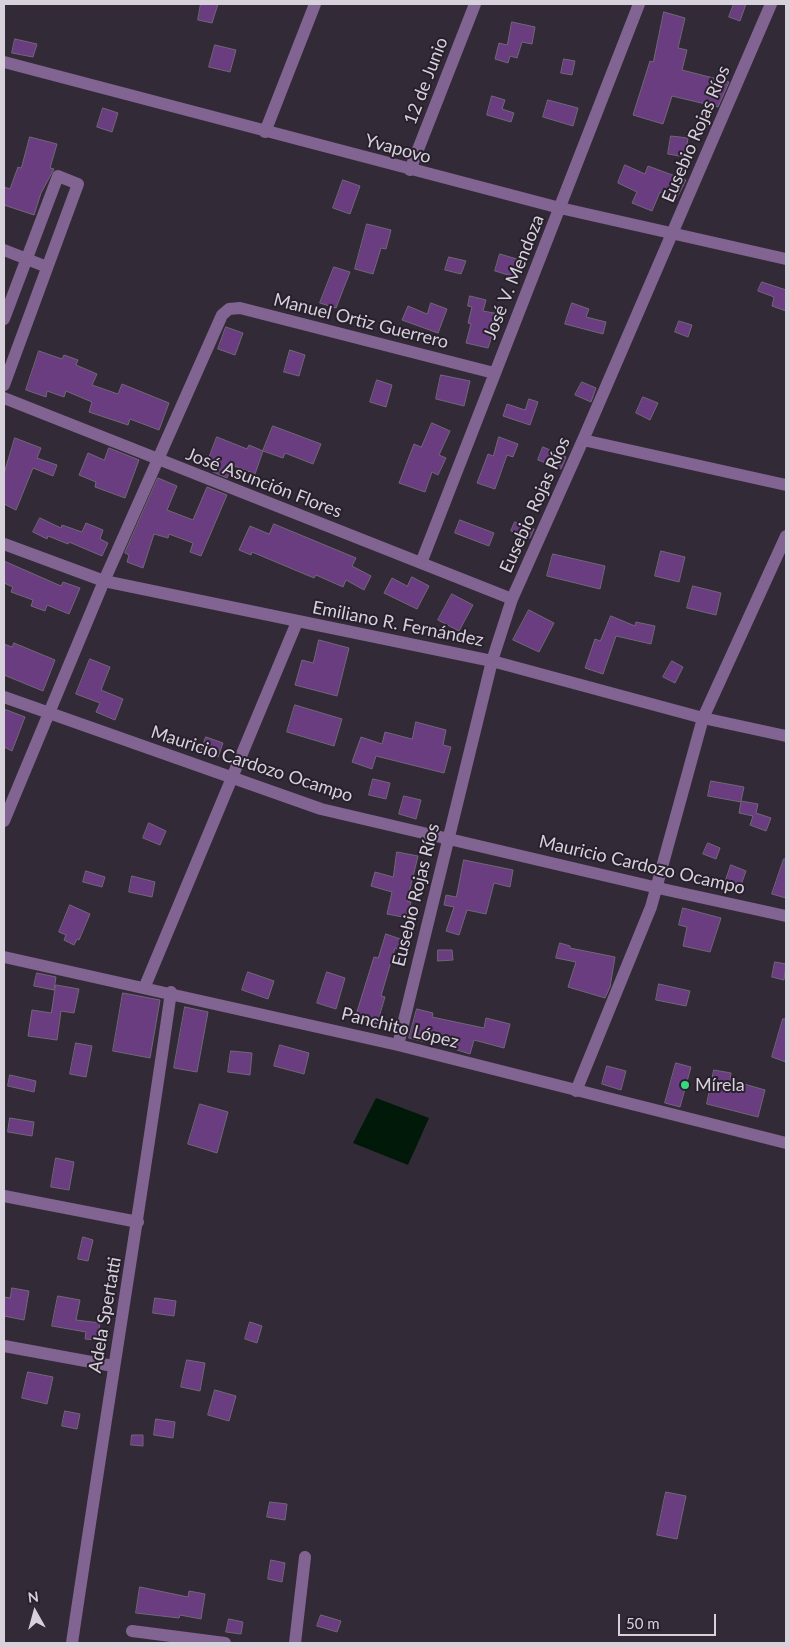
<!DOCTYPE html>
<meta charset="utf-8">
<style>
body{margin:0}
#map{position:relative;width:790px;height:1647px;overflow:hidden;background:#332a38;font-family:Lato,sans-serif}
canvas{display:block}
.frame{position:absolute;inset:0;border:5px solid #d6d1da;pointer-events:none}
.north{position:absolute;left:10px;top:1587px;width:50px;height:50px;-webkit-text-stroke:4px #29202d;paint-order:stroke;rotate:353deg;font-size:14px;font-weight:700;line-height:20px;text-align:center;color:#d6d1da}
.north::after{content:'';display:block;margin:auto;width:18px;height:22px;background:#d6d1da;clip-path:polygon(50% 0,100% 100%,50% 72%,0 100%)}
.scale{position:absolute;left:618px;top:1614px;width:98px;height:22px;box-sizing:border-box;border:2px solid #d6d1da;border-top:0;padding-left:6px;font-size:15px;line-height:18px;white-space:nowrap;color:#d6d1da;-webkit-text-stroke:4px #29202d;paint-order:stroke}
</style>
<div id="map">
<canvas width="790" height="1647"></canvas>
<div class="frame"></div>
<div class="north">N</div>
<div class="scale">50 m</div>
</div>
<script>
const c = document.querySelector('canvas').getContext('2d');
c.lineJoin = 'round';
function paint(path, color) {
  c.fillStyle = color;
  c.fill(path, 'evenodd');
}
function stroke(path, color, width, dash) {
  c.strokeStyle = color;
  c.lineWidth = width;
  c.lineCap = dash ? 'butt' : 'round';
  c.setLineDash(dash || []);
  c.stroke(path);
}
function label(font, color, halo, rows, align = 'center') {
  c.font = font + ' Lato,sans-serif';
  c.lineWidth = 4;
  c.setLineDash([]);
  c.textBaseline = 'middle';
  c.strokeStyle = halo;
  c.fillStyle = color;
  for (const [text, x, y, turn = 0] of rows) {
    c.save();
    c.translate(x, y);
    c.rotate((+turn || 0) * Math.PI / 180);
    c.textAlign = isNaN(turn) ? turn : align;
    if (halo) c.strokeText(text, 0, 0);
    c.fillText(text, 0, 0);
    c.restore();
  }
}
const water = new Path2D(`
 M376 1098 429 1118 408 1165 353 1143Z`);
const building = new Path2D(`
 M201 4H218L212 23 198 20Z
 M734 4H746L740 21 729 17Z
 M664 12 685 18 678 48 687 50 682 70 729 82 718 107 672 96 663 124 633 115 650 61 653 62Z
 M512 22 535 27 532 44 522 42 517 58 510 56 508 63 495 59 499 43 507 45Z
 M15 39 37 44 33 57 12 53Z
 M215 45 236 50 230 72 209 67Z
 M564 59 575 61 572 75 561 73Z
 M492 96 505 100 502 109 514 113 511 122 487 115Z
 M548 100 578 108 573 126 543 117Z
 M103 108 118 113 112 132 97 127Z
 M671 136 688 138 685 157 668 154Z
 M30 137 57 144 50 168 54 169 41 193 34 215 4 205V187L10 189 18 167 21 168Z
 M625 165 645 174 648 166 686 180 676 200 660 192 652 211 632 203 637 192 618 183Z
 M343 180 360 186 350 214 333 208Z
 M367 224 391 230 386 249 381 248 373 274 355 269Z
 M500 254 520 260 515 277 495 271Z
 M449 257 466 261 461 274 445 270Z
 M334 267 350 272 336 308 320 303Z
 M762 282 786 290V311L772 306 774 297 758 291Z
 M470 296 486 300 483 311 499 314 488 348 466 343 471 324 468 323 472 307 468 306Z
 M431 303 447 309 438 333 402 320 408 306 427 314Z
 M572 303 589 309 586 317 606 322 603 334 565 324Z
 M679 321 692 325 688 337 675 332Z
 M226 327 243 333 235 355 218 349Z
 M290 350 305 355 299 376 284 372Z
 M39 351 62 359 64 355 78 360 76 365 97 374 92 385 118 394 122 384 169 403 159 430 130 419 128 425 89 412 92 402 66 391 64 397 47 391 46 397 26 390Z
 M441 375 470 381 464 406 436 399Z
 M377 380 392 385 386 407 370 402Z
 M582 382 596 388 591 402 575 395Z
 M643 397 658 403 650 420 636 413Z
 M529 399 538 402 530 425 503 416 507 404 525 410Z
 M432 423 450 431 439 455 446 458 438 475 432 472 425 492 399 483 414 444 421 447Z
 M273 426 321 444 313 464 285 453 283 458 263 451Z
 M217 437 247 449 249 445 263 451 255 474 232 465 227 478 213 472 215 469 206 466Z
 M499 437 518 444 513 457 507 455 495 489 477 483 488 454 493 456Z
 M15 438 41 448 37 458 57 465 53 476 33 468 16 510 4 504V474Z
 M543 447 566 457 561 469 538 460Z
 M109 448 139 460 125 498 95 487 96 482 79 475 88 453 104 460Z
 M158 478 177 486 167 510 193 520 207 487 227 495 201 556 190 552 193 543 169 534 168 538 154 534 143 568 127 562 129 555 125 553Z
 M40 518 61 528 62 525 82 532 86 523 103 530 100 539 108 543 102 556 69 542 68 544 48 536 47 539 33 532Z
 M460 520 494 533 489 546 455 533Z
 M515 522 534 529 530 538 511 531Z
 M274 524 356 558 352 566 371 576 364 590 346 580 343 587 316 575 314 578 252 552 251 555 239 550 250 526 269 534Z
 M661 551 685 557 679 582 655 576Z
 M553 554 605 566 600 589 547 576Z
 M4 561 61 586 63 582 80 588 69 614 47 605 45 611 31 606 33 600 11 592 13 587 4 583Z
 M412 577 429 586 417 609 384 593 392 578 407 586Z
 M693 586 721 593 716 615 687 608Z
 M452 594 473 605 459 631 438 620Z
 M529 610 554 623 539 652 513 640Z
 M611 616 635 626 636 622 655 626 651 644 616 636 603 674 585 668 595 639 600 641Z
 M319 640 349 648 337 696 295 685 302 660 313 663Z
 M14 643 55 660 43 691 4 675V644L12 647Z
 M90 659 110 667 101 690 123 699 115 720 96 712 100 703 76 694Z
 M672 661 683 667 675 683 663 677Z
 M295 705 342 719 334 746 287 732Z
 M4 709 25 717 12 751 4 747Z
 M416 722 446 730 443 745 451 747 444 773 376 756 372 769 352 762 361 737 382 744 385 732 412 739Z
 M206 737 223 743 218 757 201 751Z
 M373 779 390 783 386 799 369 795Z
 M711 781 744 787 741 801 758 804 756 813 771 818 766 831 750 825 753 816 739 813 741 802 708 796Z
 M404 796 421 800 416 819 399 814Z
 M149 823 166 831 160 845 143 838Z
 M708 843 720 848 716 859 703 854Z
 M397 852 418 856 407 901 411 902 408 918 387 914 392 892 371 886 375 872 393 877Z
 M784 859H786V898L772 894Z
 M464 860 513 870 510 887 494 883 486 914 467 910 459 935 446 931 454 907 444 905 446 895 456 897Z
 M731 865 746 871 741 885 726 880Z
 M86 871 105 877 102 887 83 882Z
 M132 876 155 882 152 897 129 892Z
 M70 905 90 914 79 940 77 939 74 945 64 940 66 935 59 932Z
 M683 908 721 918 710 952 683 946 687 927 679 925Z
 M386 934 403 940 400 950 395 948 381 996 385 997 377 1024 355 1018 374 957 378 958Z
 M560 943 570 946V948L615 957 610 987 605 998 568 987 576 962 556 958Z
 M438 950H452L453 960 438 961Z
 M775 962 786 964 784 980 772 977Z
 M248 972 274 981 268 999 242 990Z
 M327 972 345 978 336 1009 317 1003Z
 M37 973 56 977 54 990 34 986Z
 M659 984 690 991 686 1006 656 1000Z
 M56 985 79 989 74 1013 61 1011 57 1040 28 1036 32 1010 51 1013Z
 M123 993 160 1000 150 1058 113 1051Z
 M185 1007 208 1012 197 1072 174 1068Z
 M417 1009 433 1013 432 1017 484 1028 486 1018 510 1024 504 1048 474 1040 470 1054 454 1049 456 1042 427 1035 425 1042 409 1038Z
 M783 1019H786V1062L772 1057Z
 M76 1043 92 1046 86 1077 70 1074Z
 M280 1045 309 1053 304 1074 274 1066Z
 M231 1051 252 1053 250 1075 228 1072Z
 M676 1063 691 1067 680 1107 665 1103Z
 M607 1066 626 1071 621 1090 602 1084Z
 M714 1070 731 1073 730 1080 765 1090 758 1117 707 1104Z
 M10 1075 36 1081 34 1092 8 1086Z
 M200 1104 228 1112 217 1153 188 1144Z
 M10 1118 34 1122 32 1136 8 1132Z
 M56 1158 74 1162 69 1190 51 1187Z
 M83 1237 93 1240 88 1261 78 1259Z
 M12 1288 29 1291 24 1320 4 1316V1297L10 1298Z
 M58 1296 80 1300 76 1320 100 1323 97 1340 85 1339 86 1332 52 1326Z
 M155 1298 176 1301 174 1316 153 1313Z
 M250 1322 262 1326 257 1343 245 1339Z
 M187 1360 205 1363 200 1391 181 1387Z
 M28 1372 53 1377 47 1404 22 1398Z
 M215 1390 236 1396 229 1421 208 1415Z
 M65 1411 80 1414 77 1429 62 1426Z
 M156 1419 175 1422 173 1438 154 1435Z
 M132 1435H143V1446L131 1445Z
 M666 1492 686 1496 677 1539 657 1535Z
 M270 1502 287 1504 285 1520 267 1517Z
 M271 1560 285 1563 282 1582 268 1579Z
 M140 1587 188 1597 189 1591 205 1594 201 1619 180 1615 179 1618 136 1613Z
 M321 1615 341 1621 337 1632 317 1626Z
 M229 1619 243 1622 241 1634 226 1632Z`);
const minor = new Path2D(`
 M4 62 560 208 786 259
 M265 132 315 4
 M410 170 475 4
 M4 250 47 267
 M4 319 58 176 78 184 4 385
 M4 398 512 599
 M583 440 786 485
 M4 544 104 581 492 661 703 718 786 736
 M421 563 639 4
 M4 697 321 809 658 888 786 916
 M4 821 104 581 222 315 229 309 240 308 494 373
 M4 957 398 1045 786 1143
 M145 986 297 622
 M398 1045 492 661 512 599 583 440 771 4
 M576 1091 651 907 703 718 786 536
 M4 1196 138 1222
 M4 1346 113 1366
 M132 1631 225 1643
 M72 1643C104 1426 140 1210 171 992
 M295 1643 305 1557`);
const markers = [
 [685,1085,5,"#38d880"]
];
const streetNames = [
 ["12 de Junio",426,81,-69],
 ["Eusebio Rojas Ríos",696,134,-67],
 ["Yvapovo",398,149,15],
 ["José V. Mendoza",514,277,-68],
 ["Manuel Ortiz Guerrero",361,321,14],
 ["José Asunción Flores",264,483,21],
 ["Eusebio Rojas Ríos",535,505,-66],
 ["Emiliano R. Fernández",398,624,11],
 ["Mauricio Cardozo Ocampo",252,764,18],
 ["Mauricio Cardozo Ocampo",642,865,13],
 ["Eusebio Rojas Ríos",416,895,-76],
 ["Panchito López",400,1028,14],
 ["Adela Spertatti",105,1315,-80]
];
const poiNames = [
 ["Mírela",695,1085]
];
paint(water, '#011909');
paint(building, '#693d7f');
stroke(building, '#716777', 1);
stroke(minor, '#826493', 12);
for (const [x, y, r, color] of markers) {
  const dot = new Path2D();
  dot.arc(x, y, r, 0, 2 * Math.PI);
  c.fillStyle = color;
  c.fill(dot);
  stroke(dot, '#29202d', 2);
}
label('18px', '#d6d1da', '#29202d', streetNames);
label('18px', '#d6d1da', '#29202d', poiNames, 'left');
</script>
